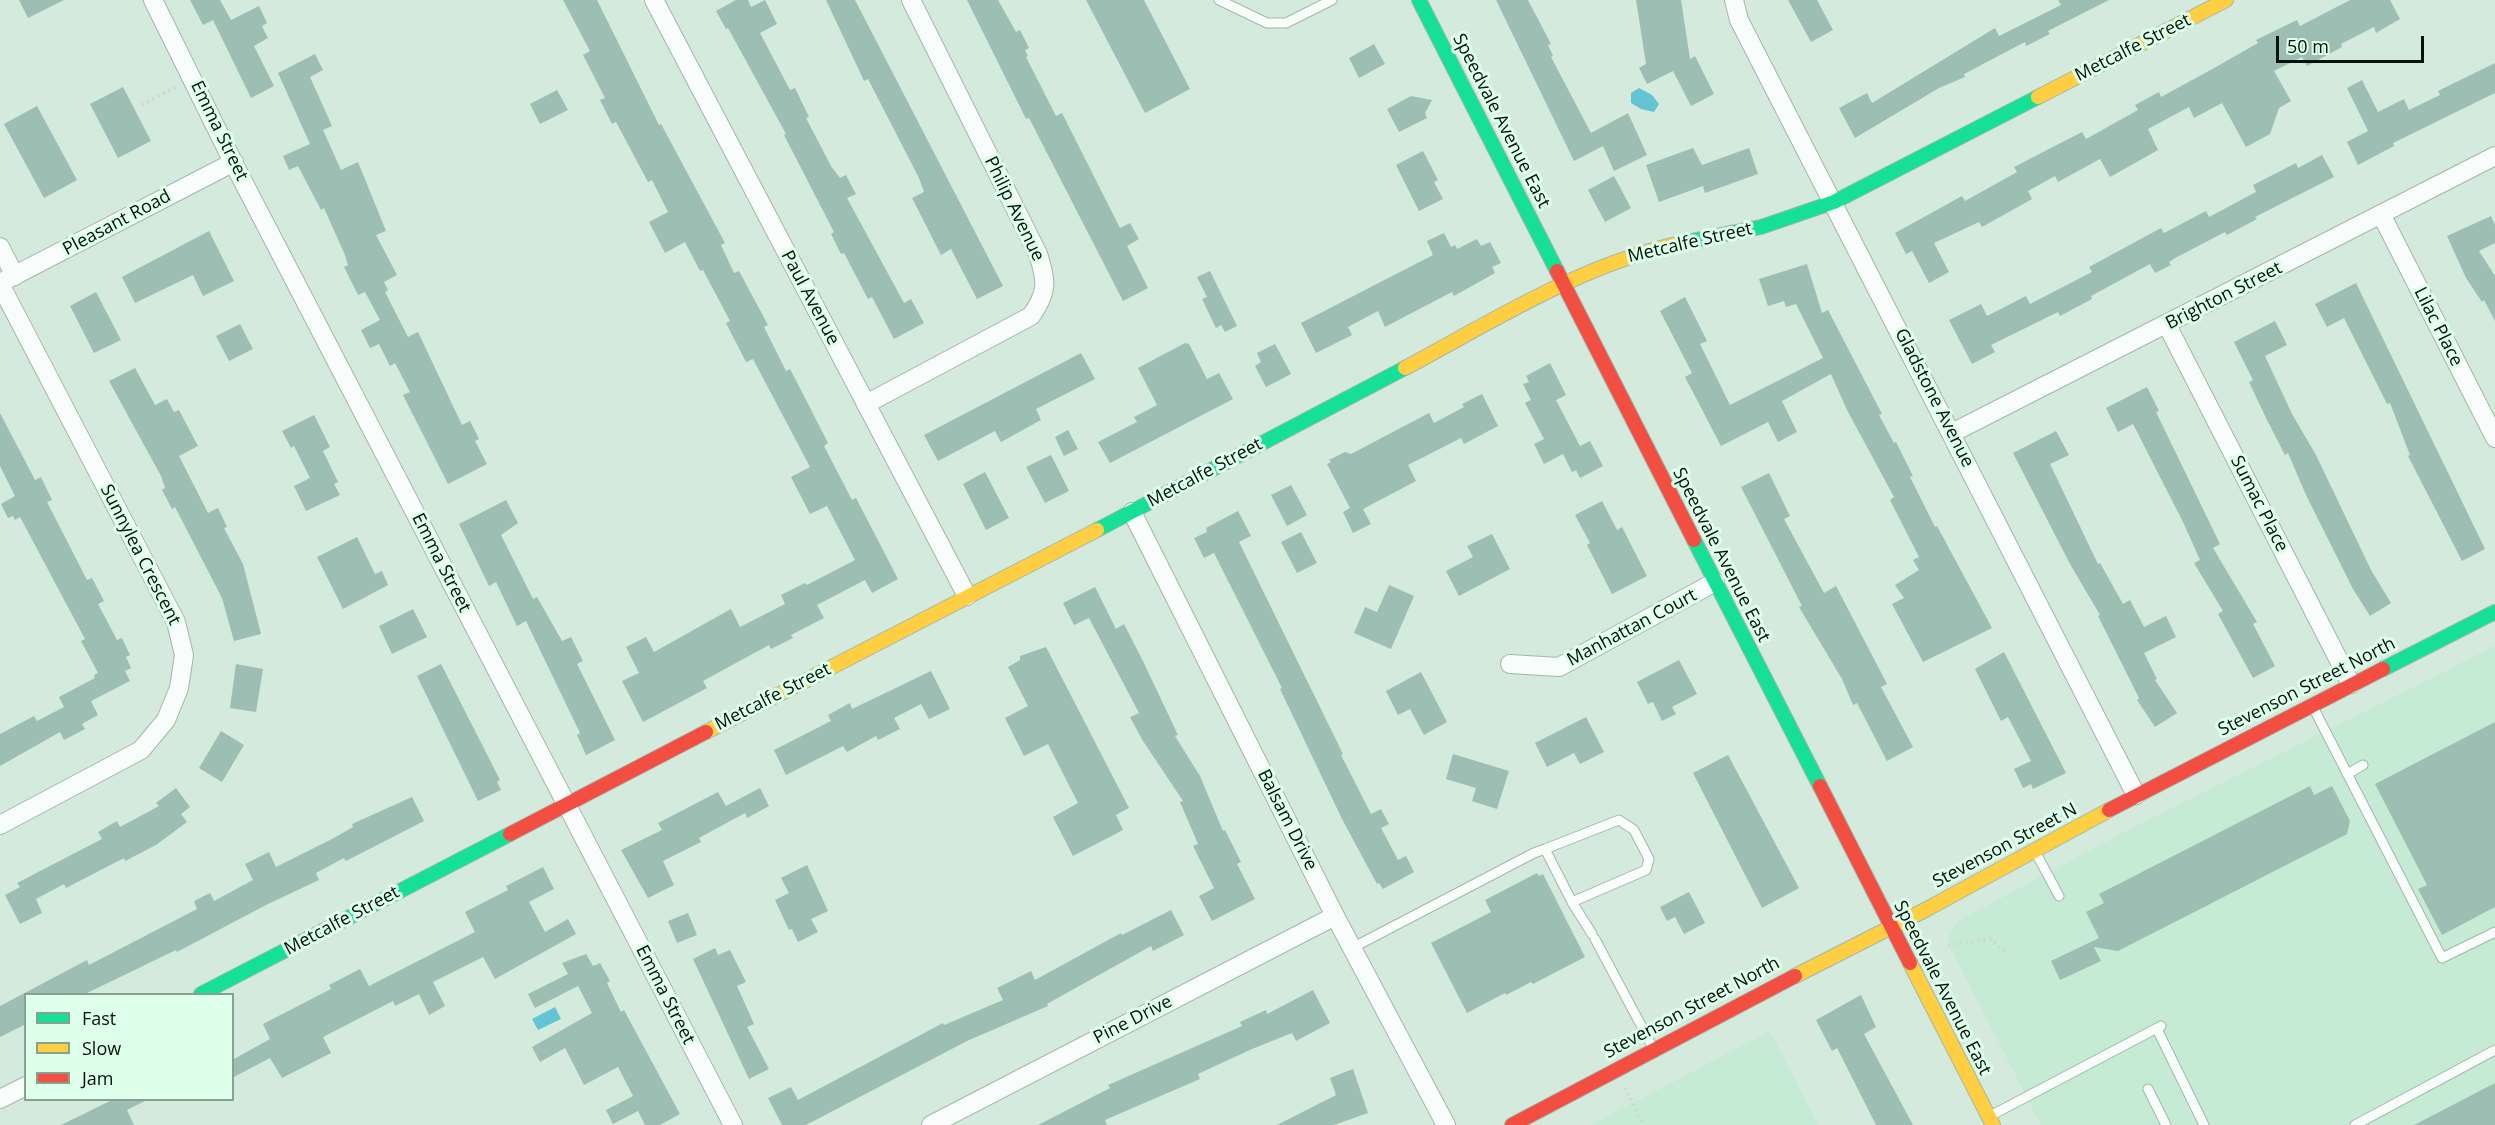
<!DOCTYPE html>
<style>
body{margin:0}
#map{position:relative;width:2495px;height:1125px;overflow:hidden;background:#d3eadc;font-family:"Open Sans",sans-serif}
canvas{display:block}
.legend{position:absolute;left:24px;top:993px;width:210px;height:108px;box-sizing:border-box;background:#deffe9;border:2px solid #87a190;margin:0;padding:8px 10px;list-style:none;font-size:18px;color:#05130a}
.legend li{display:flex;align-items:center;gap:12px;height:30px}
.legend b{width:30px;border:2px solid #87a190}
.scale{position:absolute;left:2276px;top:36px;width:148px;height:27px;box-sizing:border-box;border:3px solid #05130a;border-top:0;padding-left:8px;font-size:18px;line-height:21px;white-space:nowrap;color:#05130a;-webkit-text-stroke:4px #deffe9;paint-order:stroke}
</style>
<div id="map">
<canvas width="2495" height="1125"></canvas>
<ul class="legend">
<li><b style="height:8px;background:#16e098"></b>Fast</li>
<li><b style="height:8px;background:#ffcf43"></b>Slow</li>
<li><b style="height:8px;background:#f24e42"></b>Jam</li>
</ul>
<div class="scale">50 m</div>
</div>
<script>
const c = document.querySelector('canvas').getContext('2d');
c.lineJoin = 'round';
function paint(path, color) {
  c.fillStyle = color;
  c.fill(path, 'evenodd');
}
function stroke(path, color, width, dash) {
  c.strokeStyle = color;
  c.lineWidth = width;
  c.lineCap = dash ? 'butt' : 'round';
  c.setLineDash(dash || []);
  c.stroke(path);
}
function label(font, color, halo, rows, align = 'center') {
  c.font = font + ' "Open Sans",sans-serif';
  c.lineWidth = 6;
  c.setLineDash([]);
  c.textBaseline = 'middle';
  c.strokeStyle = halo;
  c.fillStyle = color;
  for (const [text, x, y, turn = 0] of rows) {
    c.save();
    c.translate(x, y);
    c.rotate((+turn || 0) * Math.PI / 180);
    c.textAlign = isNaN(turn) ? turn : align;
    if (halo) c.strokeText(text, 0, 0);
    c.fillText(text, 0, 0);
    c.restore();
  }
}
const built = new Path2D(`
 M2495 646V1125H2041L1951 949 1948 938 1958 921 2128 830Z
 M1770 1031 1818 1125H1591Z`);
const water = new Path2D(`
 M1639 88 1652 95 1659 104 1654 112 1641 109 1631 103V93Z
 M555 1007 561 1019 538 1030 532 1019Z`);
const building = new Path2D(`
 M19 0H64L28 18Z
 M190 0H220L231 20 259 6 267 23 262 26 268 38 254 46 274 86 251 98 213 20 203 25Z
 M563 0H597L659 125 661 124 725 243 721 245 734 273 739 271 768 325 764 327 786 371 790 369 803 394 828 443 824 446 852 500 856 498 898 579 872 593 865 580 817 605 824 618 791 635 793 638 771 649 769 645 703 681 707 688 643 722 622 681 639 673 626 647 646 637 654 652 731 609 740 627 785 604 781 595 805 583 807 585 855 560 827 506 810 514 791 477 810 467 753 359 746 362 726 323 730 321 703 270 700 271 685 242 665 253 649 222 668 212 652 180 648 182 616 122 612 124 600 100 605 98 583 55 590 51Z
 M736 0H748L751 7 765 0 777 24 760 33 790 90 795 88 809 117 806 118 831 166 840 178 846 175 850 183 856 194 847 198 904 303 911 299 924 323 894 339 872 297 868 299 844 253 841 254 831 234 834 232 784 135 786 134 728 28 726 29 716 11Z
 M826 0H855L1003 286 977 299 951 249 941 255 912 198 924 192 919 178 868 79 864 81Z
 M967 0H998L1016 32 1020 30 1029 48 1025 50 1028 56 1026 57 1056 116 1062 113 1120 228 1130 223 1139 239 1127 246 1148 288 1123 301 1029 118 1026 119Z
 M1086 0H1144L1190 89 1145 113Z
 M1496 0H1528L1551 44 1548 45 1553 56 1551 57 1591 133 1628 113 1647 155 1614 171 1603 146 1574 161Z
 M1636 0H1681L1690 59 1695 56 1714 94 1691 106 1673 71 1647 84 1639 68 1646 64Z
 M1788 0H1817L1833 30 1811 42Z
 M2058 0H2109L2048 31 2050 34 2026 46 2025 42 1964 74 1965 77 1939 88 1855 138 1839 108 1867 93 1872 103 1995 28 1999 36 2061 5Z
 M2350 0H2390L2400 19 2376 33 2374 27 2341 44 2342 47 2307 66 2302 57 2274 71 2291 101 2279 108 2270 134 2246 147 2222 103 2194 118 2189 107 2148 129 2158 150 2110 177 2100 159 2058 182 2055 176 2028 191 2032 199 1982 227 1979 222 1934 243 1949 272 1929 283 1912 251 1906 254 1895 233 1962 196 1965 201 2017 172 2014 167 2082 132 2086 139 2138 110 2135 105 2159 92 2161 97 2216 67 2258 43 2256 40 2297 20 2300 26Z
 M1374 44 1385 64 1359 78 1349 58Z
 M315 54 323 70 310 77 332 126 323 130 341 170 358 162 386 231 376 235 397 275 384 282 388 290 385 292 408 337 418 332 462 425 470 421 479 439 475 441 487 464 448 484 403 395 410 392 395 363 390 366 379 344 370 348 361 330 380 320 365 292 358 295 344 267 348 265 345 255 324 208 321 210 298 166 289 170 283 156 310 144 278 73Z
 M2495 63V93L2393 143 2394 146 2358 165 2347 142 2368 131 2347 88 2362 80 2378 112 2404 99 2409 110 2440 95 2438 91Z
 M123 87 151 141 118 158 90 104Z
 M557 90 568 110 540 124 530 104Z
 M1411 96 1432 100 1425 113 1427 118 1399 132 1387 109Z
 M37 106 77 180 44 198 4 124Z
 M1693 148 1702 165 1749 148 1758 174 1705 193 1703 186 1659 202 1646 165Z
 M1423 151 1438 180 1434 182 1443 199 1419 211 1396 165Z
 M2322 155 2334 177 2255 217 2257 219 2227 235 2225 232 2177 257 2169 262 2171 265 2155 273 2150 264 2091 296 2092 299 2060 316 2058 312 1991 345 1995 352 1972 364 1949 320 1981 304 1987 316 2026 296 2030 304 2092 272 2089 267 2161 228 2164 233 2206 211 2209 217 2256 192 2253 185 2296 163 2298 168Z
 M1614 176 1631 208 1605 222 1588 190Z
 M2491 216 2495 225V243L2479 251 2495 276V321L2484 300 2482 302 2466 278 2447 236Z
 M209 231 234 281 203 296 193 275 135 303 122 277Z
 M1444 233 1451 247 1455 245 1457 249 1477 239 1481 246 1490 242 1501 263 1492 267 1495 273 1454 296 1452 292 1385 327 1378 311 1348 327 1352 335 1316 353 1301 323 1433 255 1427 241Z
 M1807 264 1822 313 1828 310 1882 414 1879 415 1894 443 1896 442 1913 476 1910 477 1935 527 1937 526 1992 628 1923 662 1892 604 1904 598 1895 585 1919 570 1913 560 1919 557 1890 500 1894 497 1847 410 1831 374 1782 401 1797 432 1778 442 1768 422 1721 446 1685 377 1692 373 1660 311 1685 297 1707 341 1700 344 1730 405 1823 358 1796 304 1786 307 1784 301 1768 306 1759 279Z
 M1210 271 1237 326 1225 332 1221 325 1216 328 1202 299 1207 297 1197 277Z
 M2356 283 2485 549 2462 561 2408 456 2410 455 2390 403 2387 404 2344 318 2327 327 2315 304Z
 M96 292 121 340 94 353 70 306Z
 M2275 321 2287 345 2265 356 2292 414 2316 455 2371 570 2391 603 2370 616 2353 589 2306 495 2288 453 2285 455 2267 420 2249 382 2253 380 2234 342Z
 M240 324 253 349 229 361 216 336Z
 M1185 343 1189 344 1207 379 1219 373 1233 399 1110 463 1098 442 1137 422 1134 417 1157 405 1138 368Z
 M1275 344 1291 374 1266 387 1255 366 1261 362 1257 353Z
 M1081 353 1095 379 1036 409 1041 420 1001 442 995 431 938 461 924 435Z
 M1550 363 1566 395 1556 400 1580 446 1590 441 1603 466 1580 478 1576 470 1572 472 1563 454 1544 464 1534 444 1544 439 1525 403 1531 400 1523 384 1529 382 1526 376Z
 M135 368 155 405 167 399 174 412 179 410 198 446 179 456 208 513 218 508 227 527 224 528 243 564 261 634 234 641 222 598 175 507 172 509 162 490 165 488 161 476 109 381Z
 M2147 387 2159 411 2156 412 2220 544 2213 548 2257 622 2253 624 2275 666 2253 678 2218 614 2223 611 2194 563 2200 560 2184 524 2133 424 2118 432 2106 408Z
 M1482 394 1498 426 1464 444 1461 438 1408 465 1416 481 1363 509 1371 524 1353 533 1343 512 1350 508 1327 464 1331 462 1329 460 1345 452 1351 454 1429 413 1434 423 1464 407 1462 404Z
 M0 413 35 480 41 477 52 500 47 502 87 580 92 578 104 601 98 604 117 640 122 638 130 655 126 657 131 668 125 671 130 681 91 701 98 715 82 724 85 729 64 740 60 732 0 766V734L34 716 37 721 64 707 59 697 95 678 94 675 98 673 81 641 85 639 20 517 15 520 13 516 8 518 1 504 15 496 0 466Z
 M314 415 330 447 323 451 338 482 334 484 340 495 306 511 294 486 310 478 294 446 291 448 282 431Z
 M1068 430 1078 449 1064 456 1055 437Z
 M2056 431 2069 455 2050 464 2098 564 2100 563 2123 604 2130 600 2144 627 2166 616 2176 637 2144 653 2157 679 2155 680 2177 713 2155 727 2137 700 2139 698 2098 616 2100 615 2070 564 2013 453Z
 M1051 455 1069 491 1045 503 1026 467Z
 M985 472 1009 518 986 530 963 484Z
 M1769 473 1790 516 1784 519 1824 593 1836 586 1887 684 1881 687 1913 747 1887 761 1857 703 1853 705 1842 679 1799 607 1802 606 1741 487Z
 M1291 485 1307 515 1287 526 1271 495Z
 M506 500 518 523 501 535 533 599 537 597 562 641 571 637 583 661 577 664 615 740 586 755 577 735 580 733 526 621 517 626 496 582 489 586 459 524Z
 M1602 501 1617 530 1622 527 1647 576 1612 594 1587 545 1590 543 1575 515Z
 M1238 511 1251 536 1239 542 1343 754 1341 755 1371 814 1381 809 1389 824 1381 828 1398 860 1406 856 1414 872 1383 889 1379 883 1377 884 1342 819 1280 689 1282 688 1214 553 1204 558 1194 538 1207 532 1206 528Z
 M1301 532 1317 563 1297 573 1281 542Z
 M1492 534 1510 569 1459 596 1446 571 1473 557 1467 546Z
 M357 537 375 574 382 571 388 585 343 609 317 557Z
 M1389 585 1414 596 1391 649 1354 633 1365 607 1377 612Z
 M1095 587 1116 629 1124 624 1143 661 1178 735 1175 736 1200 776 1223 831 1225 830 1241 862 1237 864 1255 899 1212 921 1199 896 1214 888 1193 846 1198 844 1180 802 1183 801 1143 741 1130 717 1139 713 1089 618 1074 625 1063 603Z
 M413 609 427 637 392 654 379 626Z
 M1046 647 1129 808 1116 815 1123 830 1073 856 1053 817 1078 803 1048 744 1024 756 1005 718 1028 706 1008 667 1020 660V656Z
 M2004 652 2066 773 2033 789 2031 784 2023 788 2014 769 2031 761 2008 717 2001 721 1975 669Z
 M1679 660 1697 694 1672 707 1676 714 1662 721 1653 702 1648 704 1637 682Z
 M236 664 263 669 256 712 230 708Z
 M441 664 500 780 497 782 501 790 478 801 417 676Z
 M931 671 950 709 929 719 921 704 894 718 900 729 878 740 876 736 847 752 843 746 786 775 774 750 831 721 828 715 850 703 852 709Z
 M1421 672 1447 722 1424 735 1410 709 1398 715 1386 691Z
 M1586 717 1604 752 1580 764 1574 753 1547 767 1535 743Z
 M2495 722V907L2442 935 2418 889 2427 885 2375 784Z
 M221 731 244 745 222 782 199 768Z
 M1453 754 1509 771 1497 809 1472 801 1476 788 1446 779Z
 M1728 755 1799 888 1762 908 1693 773Z
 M2310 786 2314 795 2332 786 2350 821 2347 834 2118 951 2094 947 2101 961 2060 980 2051 961 2099 938 2086 912 2104 903 2099 894Z
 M176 788 190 807 181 814 187 822 156 845 125 861 124 858 66 888 64 884 36 899 42 913 20 924 5 895 20 887 17 883 102 839 98 832 117 821 120 827 159 806 156 803Z
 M760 788 769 806 747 818 745 813 699 838 701 842 663 861 674 885 648 898 621 850 662 830 658 823 718 792 726 806Z
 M412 797 424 821 346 861 344 858 316 873 319 880 266 905 177 952 176 950 85 994H26V1024L0 1037V1006L87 960 89 965 197 909 194 901 210 893 214 901 253 880 245 864 269 852 276 867 334 838 353 827 352 824Z
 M807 865 828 911 811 919 818 932 798 942 792 929 789 930 775 900 789 893 781 878Z
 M543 867 554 889 529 902 545 932 568 919 576 934 495 979 483 957 433 982 445 1006 429 1015 419 994 395 1006 393 1001 323 1037 331 1053 282 1078 270 1058 232 1078V1060L270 1039 263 1024 331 989 329 985 360 969 369 986 475 932 465 912 508 890 506 886Z
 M1537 873 1539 876 1543 874 1585 957 1533 984 1531 982 1506 995 1505 993 1467 1013 1431 943 1491 912 1485 900Z
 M1689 892 1705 923 1684 934 1675 917 1667 921 1660 907Z
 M1171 910 1184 935 1153 951 1151 946 1047 1004 1048 1006 967 1041 806 1125H782L768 1098 791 1087 798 1100 943 1023 944 1025 1003 1000 997 988 1031 971 1035 980 1121 933 1122 935Z
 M688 913 697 935 677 943 668 921Z
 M715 948 718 955 730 950 746 982 737 986 754 1024 747 1027 769 1069 749 1079 693 959Z
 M586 954 593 966 600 963 610 981 607 983 621 1012 624 1010 680 1114 660 1125H645L638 1111 613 1124 606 1110 633 1096 618 1067 584 1085 565 1048 540 1062 532 1047 592 1013 578 986 535 1008 528 994 568 974 562 963Z
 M1313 990 1330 1023 1296 1041 1292 1033 1252 1049 1198 1074 1200 1079 1105 1120 1107 1125H1038L1110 1088 1108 1085 1242 1026 1240 1022 1266 1010 1267 1014Z
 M1861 995 1876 1027 1864 1034 1913 1125H1876L1837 1048 1832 1051 1816 1020Z
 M1353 1069 1368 1113 1334 1125H1277L1336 1095 1330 1078Z
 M2495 1083V1125H2414Z
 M112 1100H147L127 1110 134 1125H61Z`);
const path = new Path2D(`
 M142 105 178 86
 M1948 945 1991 939 2006 953
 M1625 1088 1644 1125`);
const lane = new Path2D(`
 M1219 0 1267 23H1286L1332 0
 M2313 707 2442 958 2495 932
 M2347 774 2363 765
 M2036 853 2059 896
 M1572 902 1592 934
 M1595 939 1652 1046
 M1352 948 1534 853 1545 849 1619 820 1634 830 1649 859 1646 870 1572 902 1545 849
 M2157 1029 2204 1125
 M2148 1089 2166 1125
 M1990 1116 2161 1026
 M2355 1125 2495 1050`);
const street = new Path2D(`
 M153 0 234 164 733 1125
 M654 0 967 596
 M1734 0 1739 20 2136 795
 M2382 216 2495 438
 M0 247 15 276
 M0 283 234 162
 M0 284 176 622 184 655 179 688 166 720 141 750 0 825
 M2167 325 2351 684
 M866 404 1031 316C1048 292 1047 281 1038 254L911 0
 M1952 433 2495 156
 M1132 512 1335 916 1446 1125
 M1510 664 1559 667 1715 582
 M0 1099 26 1086
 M931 1125 1335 916`);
const fast = new Path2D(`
 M1419 0 1557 271
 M1681 243 1761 227 1834 202 2038 97
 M1097 530 1405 368
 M1694 540 1820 786
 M2383 669 2495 612
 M201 994 510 834`);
const slow = new Path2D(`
 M2038 97 2226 0
 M1405 368C1493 321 1582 264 1681 243
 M706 732 1097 530
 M1910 963 1993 1125
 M1795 976 1927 909 2109 810`);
const jam = new Path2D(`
 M1557 271 1694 540
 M1820 786 1910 963
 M2109 810 2383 669
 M510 834 706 732
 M1512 1125 1795 976`);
const streetNames = [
 ["Metcalfe Street",2133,48,-27],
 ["Speedvale Avenue East",1501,121,63],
 ["Emma Street",219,131,64],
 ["Philip Avenue",1014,209,64],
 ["Pleasant Road",117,223,-28],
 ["Metcalfe Street",1690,243,-13],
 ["Brighton Street",2224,296,-27],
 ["Paul Avenue",810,298,62],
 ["Lilac Place",2438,327,63],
 ["Gladstone Avenue",1934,398,63],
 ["Metcalfe Street",1205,473,-28],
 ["Sumac Place",2259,504,63],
 ["Sunnylea Crescent",140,555,63],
 ["Speedvale Avenue East",1721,555,63],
 ["Emma Street",441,563,63],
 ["Manhattan Court",1632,628,-28],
 ["Stevenson Street North",2307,687,-27],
 ["Metcalfe Street",773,697,-27],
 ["Balsam Drive",1287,820,63],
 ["Stevenson Street N",2005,846,-28],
 ["Metcalfe Street",342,921,-28],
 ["Speedvale Avenue East",1942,988,63],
 ["Emma Street",665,995,63],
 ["Stevenson Street North",1692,1008,-28],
 ["Pine Drive",1133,1020,-27]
];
paint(built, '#c6ebd4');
paint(water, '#64c4d4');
paint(building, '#9dbfb3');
stroke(lane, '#a4b6ab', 11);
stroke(street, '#a4b6ab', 20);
stroke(fast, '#a4b6ab', 16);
stroke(slow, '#a4b6ab', 16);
stroke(jam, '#a4b6ab', 16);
stroke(path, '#cdd3cf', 4, [1.5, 4.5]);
stroke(lane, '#f8fcfa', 9);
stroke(street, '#f8fcfa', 18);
stroke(fast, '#16e098', 14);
stroke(slow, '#ffcf43', 14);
stroke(jam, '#f24e42', 14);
label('18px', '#05130a', '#deffe9', streetNames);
</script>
